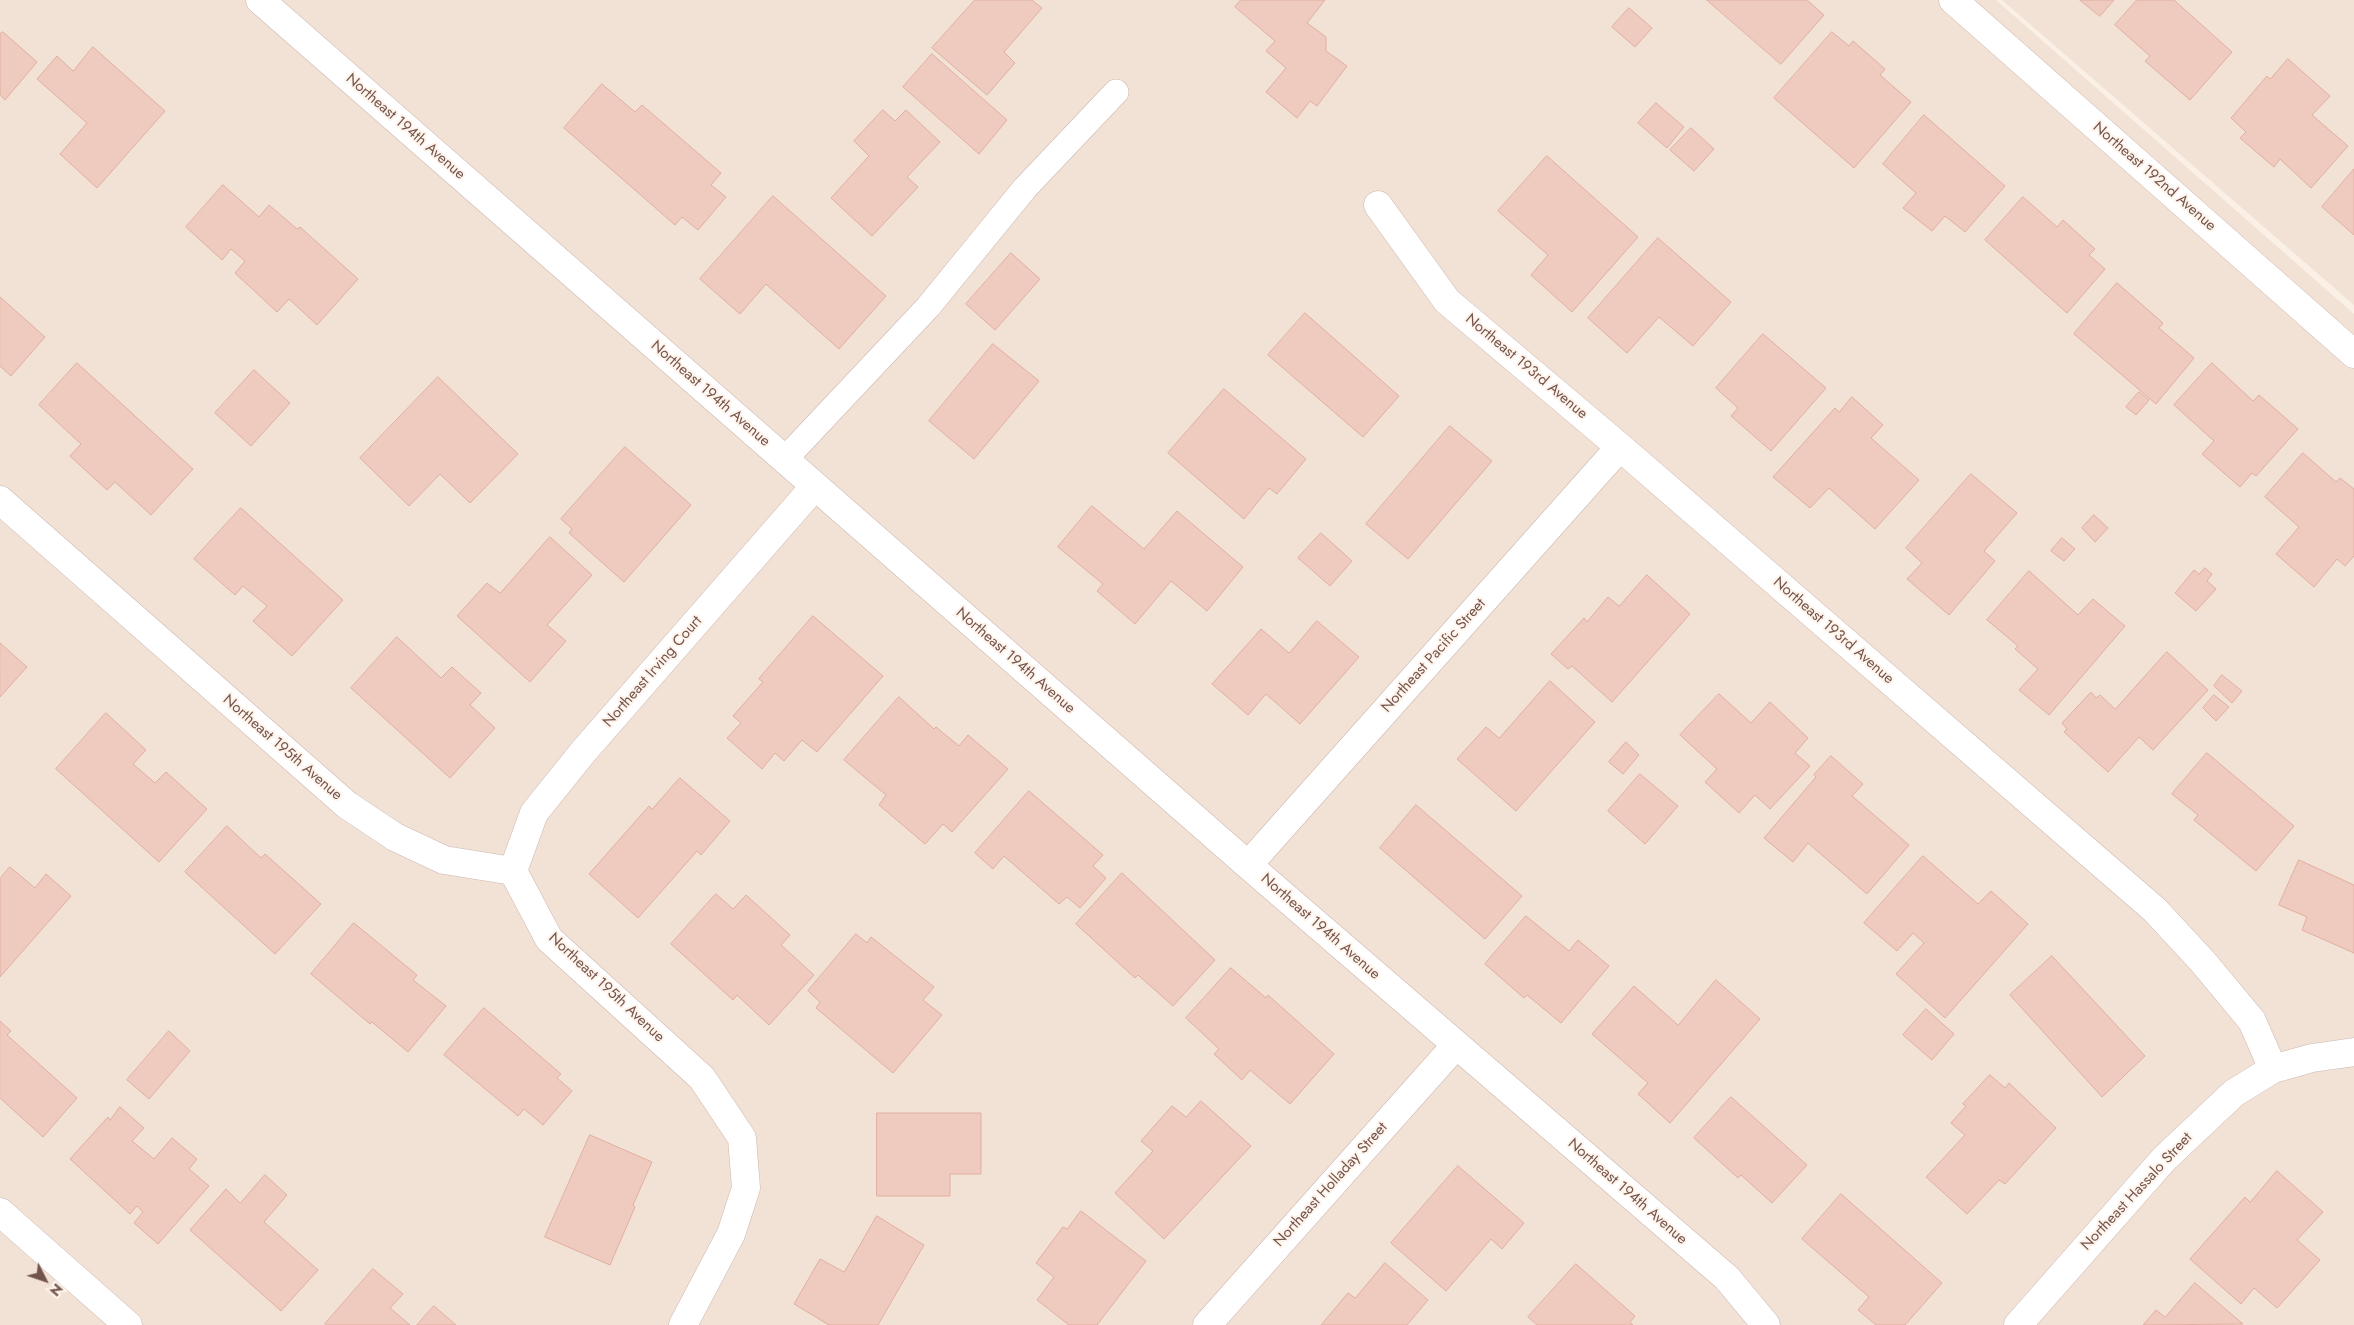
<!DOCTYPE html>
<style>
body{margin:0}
#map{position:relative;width:2354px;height:1325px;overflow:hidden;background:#fbf0e6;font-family:Jost,sans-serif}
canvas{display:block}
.north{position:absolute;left:20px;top:1255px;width:50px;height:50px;-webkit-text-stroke:4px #fef4ec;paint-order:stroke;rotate:131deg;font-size:14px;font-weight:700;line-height:20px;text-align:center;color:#73544c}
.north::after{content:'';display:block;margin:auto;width:18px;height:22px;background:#73544c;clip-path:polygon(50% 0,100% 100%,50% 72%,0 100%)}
</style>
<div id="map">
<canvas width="2354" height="1325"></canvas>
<div class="north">N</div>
</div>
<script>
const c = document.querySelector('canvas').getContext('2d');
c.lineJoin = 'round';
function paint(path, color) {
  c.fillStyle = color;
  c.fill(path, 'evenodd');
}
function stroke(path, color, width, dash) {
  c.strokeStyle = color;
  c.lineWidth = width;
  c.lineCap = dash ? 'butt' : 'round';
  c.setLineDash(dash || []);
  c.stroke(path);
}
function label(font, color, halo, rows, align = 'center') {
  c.font = font + ' Jost,sans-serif';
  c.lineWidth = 4;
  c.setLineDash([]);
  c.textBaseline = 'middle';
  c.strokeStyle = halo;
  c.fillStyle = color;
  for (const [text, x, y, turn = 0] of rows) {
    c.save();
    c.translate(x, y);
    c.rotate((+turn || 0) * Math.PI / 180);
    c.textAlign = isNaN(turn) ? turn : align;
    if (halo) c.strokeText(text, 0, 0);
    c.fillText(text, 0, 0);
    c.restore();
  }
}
const residential = new Path2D(`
 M0 0H1996L2354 314V1325H0Z
 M2002 0H2354V305Z`);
const building = new Path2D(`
 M975 0H1032L1042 8 1004 52 1015 63 987 95 932 48Z
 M1241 0H1325L1307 23 1326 37V51L1347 66 1317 106 1310 101 1297 118 1266 92 1286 68 1266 51 1275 41 1235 7Z
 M1707 0H1807L1824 15 1781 64Z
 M2080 0H2114L2100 16Z
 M2137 0H2174L2232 52 2190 100 2145 61 2150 56 2115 25Z
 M1629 8 1652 28 1635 47 1612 27Z
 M3 32 37 62 5 100 0 95V34Z
 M1832 32 1849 46 1853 41 1885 69 1880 75 1911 102 1854 168 1774 98Z
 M93 47 165 111 97 188 60 154 87 123 37 79 57 56 73 71Z
 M932 54 1007 120 979 154 903 87Z
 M2288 59 2330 96 2312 115 2348 146 2311 188 2280 159 2274 167 2240 138 2246 132 2231 118 2267 76 2270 79Z
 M602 84 635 112 642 105 721 173 711 185 726 197 698 230 682 217 675 225 564 128Z
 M1656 103 1684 127 1667 148 1638 123Z
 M883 110 895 121 906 110 940 142 907 177 918 187 872 236 831 198 869 156 854 141Z
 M1924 115 2005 186 1965 232 1945 216 1932 231 1903 208 1916 193 1883 164Z
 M1691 128 1714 149 1694 171 1670 150Z
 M1547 156 1638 237 1572 312 1531 275 1548 255 1498 211Z
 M2354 169V235L2322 207Z
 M223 185 259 217 269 205 297 229 300 227 358 279 317 325 289 299 277 312 235 273 245 261 231 249 222 260 186 227Z
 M773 196 886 296 839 349 766 284 740 314 700 279Z
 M2023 197 2057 227 2063 220 2095 249 2089 255 2105 269 2067 313 1985 240Z
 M1658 238 1731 302 1693 346 1659 317 1627 353 1588 318Z
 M1011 253 1040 279 995 330 966 304Z
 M2117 283 2163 323 2159 328 2194 358 2156 404 2074 334Z
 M0 297 45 337 11 376 0 366Z
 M1305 313 1399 396 1363 437 1268 355Z
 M1763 334 1826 388 1771 451 1731 416 1738 408 1716 388Z
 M993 344 1039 381 974 459 929 421Z
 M77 363 193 469 151 515 115 482 107 490 70 456 81 444 39 405Z
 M2212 363 2253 401 2259 395 2298 429 2256 476 2252 473 2240 487 2202 454 2214 441 2174 405Z
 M254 370 290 403 251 446 215 413Z
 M438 377 518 454 470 503 440 474 409 506 360 458Z
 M1224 389 1306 459 1277 494 1269 488 1244 519 1168 453Z
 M2139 392 2149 400 2136 415 2126 407Z
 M1852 397 1883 425 1871 438 1919 480 1875 529 1829 488 1810 508 1773 477 1835 408 1839 412Z
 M1450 426 1492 461 1408 559 1366 524Z
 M625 447 691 505 624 582 569 533 572 529 561 519Z
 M2303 453 2336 482 2340 478 2354 489V556L2345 566 2337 559 2314 587 2276 554 2299 527 2265 497Z
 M1971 474 2017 513 1984 551 1995 561 1949 615 1907 579 1922 563 1906 548Z
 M1092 506 1144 549 1177 511 1243 567 1207 611 1171 581 1135 624 1097 591 1103 584 1058 547Z
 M241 508 343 600 292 656 253 621 267 606 243 586 235 595 194 559Z
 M2094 515 2108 528 2095 542 2082 528Z
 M1321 533 1352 561 1330 586 1298 558Z
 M550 537 592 575 547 625 566 641 530 682 457 616 487 583 500 593Z
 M2062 538 2075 549 2064 561 2051 551Z
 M2205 568 2212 574 2207 581 2216 589 2196 611 2175 593 2194 570 2199 574Z
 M2029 571 2078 615 2093 599 2125 626 2049 715 2019 690 2038 669 2015 649 2018 646 1987 620Z
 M1647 575 1690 614 1612 702 1572 666 1568 669 1551 654 1584 618 1587 622 1608 597 1619 606Z
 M813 616 883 676 817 752 802 740 784 761 775 753 762 769 727 738 741 723 733 716 763 682 759 679Z
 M1317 621 1359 657 1300 724 1266 694 1248 715 1212 684 1261 629 1289 653Z
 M397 637 441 678 452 667 481 693 470 705 495 728 450 778 351 688Z
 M0 643 27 667 0 697Z
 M2167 652 2208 690 2153 750 2139 737 2108 772 2064 732 2067 729 2062 723 2091 692 2096 698 2100 695 2115 709Z
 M2222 675 2242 691 2232 703 2214 686Z
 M1550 681 1595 722 1516 811 1457 759 1486 727 1499 738Z
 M1719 694 1751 723 1770 702 1808 738 1795 753 1810 766 1770 809 1755 795 1739 813 1705 782 1717 769 1680 735Z
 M2214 695 2229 707 2216 721 2203 708Z
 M899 697 934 729 936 727 959 746 968 735 1008 769 952 832 943 824 925 844 879 805 886 795 844 760Z
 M106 713 146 750 133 764 155 783 166 772 207 809 159 862 56 769Z
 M1626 742 1639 755 1623 774 1609 762Z
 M2207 753 2294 826 2256 871 2194 820 2198 815 2172 794Z
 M1831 756 1863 784 1852 796 1909 845 1867 894 1808 843 1793 862 1764 838 1816 777 1814 775Z
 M1640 774 1678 806 1645 844 1608 811Z
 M680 778 730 821 701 855 697 851 638 918 589 874 649 806 652 809Z
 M1029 791 1103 855 1093 866 1106 878 1080 908 1067 897 1059 904 1004 856 993 869 975 853Z
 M1416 805 1522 896 1485 939 1380 848Z
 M227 826 261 858 265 854 321 904 275 954 185 872Z
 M1923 856 1978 904 1991 891 2028 924 1945 1018 1896 974 1924 943 1913 933 1897 951 1864 923Z
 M2299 860 2354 885V953L2302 930 2307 917 2279 905Z
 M10 867 35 888 46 874 71 896 0 977V879Z
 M1122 873 1215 960 1173 1006 1138 975 1135 978 1076 924Z
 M716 894 733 909 746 895 790 935 781 945 814 975 769 1025 737 995 733 1000 671 944Z
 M1526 916 1569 951 1578 940 1609 966 1561 1023 1527 995 1524 998 1485 964Z
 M354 923 417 975 413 980 446 1006 408 1052 372 1022 370 1024 311 974Z
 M856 934 867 943 871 937 934 987 923 1000 942 1015 893 1073 816 1008 820 1002 808 991Z
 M2052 956 2145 1056 2102 1097 2010 995Z
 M1231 968 1266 998 1268 995 1334 1054 1290 1104 1250 1070 1242 1080 1214 1054 1219 1049 1186 1018Z
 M1716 980 1760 1019 1670 1123 1638 1094 1648 1083 1592 1034 1634 986 1678 1025Z
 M484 1008 561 1074 557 1078 572 1091 543 1125 524 1109 518 1116 444 1055Z
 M1926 1009 1954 1034 1932 1060 1903 1035Z
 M0 1021 11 1031 7 1035 77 1098 43 1137 0 1098Z
 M169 1031 190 1051 149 1099 127 1080Z
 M1990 1075 2005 1088 2009 1083 2056 1128 2005 1184 1999 1180 1967 1214 1926 1177 1965 1135 1951 1123 1966 1106 1963 1104Z
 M1731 1097 1807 1165 1772 1203 1741 1175 1738 1178 1694 1138Z
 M1201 1101 1251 1146 1164 1239 1115 1193 1153 1151 1141 1141 1172 1106 1186 1117Z
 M120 1107 144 1128 132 1141 154 1159 172 1138 197 1159 189 1169 209 1186 158 1244 134 1223 143 1212 137 1206 130 1214 70 1159 108 1117 110 1120Z
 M877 1113H981V1174H950V1196H877Z
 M590 1135 652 1162 633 1205 635 1207 610 1265 545 1237Z
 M1458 1166 1524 1223 1502 1249 1491 1239 1446 1291 1391 1243Z
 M2277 1171 2323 1212 2297 1240 2320 1260 2277 1308 2254 1288 2241 1304 2190 1259 2245 1197 2250 1202Z
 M265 1175 287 1195 264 1222 318 1270 281 1311 190 1230 226 1189 240 1203Z
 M1841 1194 1942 1283 1905 1325H1876L1858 1310 1869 1297 1802 1239Z
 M1081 1211 1146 1261 1097 1325H1069L1037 1300 1054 1277 1036 1263 1063 1227 1067 1229Z
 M877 1216 924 1245 878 1325H829L794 1304 820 1259 844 1272Z
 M1385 1263 1428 1300 1407 1325H1321L1348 1293 1355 1298Z
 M1576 1264 1635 1316 1630 1322 1633 1325H1537L1528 1317Z
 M373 1269 403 1294 390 1308 410 1325H327L325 1324Z
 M2195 1283 2243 1324 2143 1325 2156 1310 2165 1317Z
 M434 1306 456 1325H417Z`);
const service = new Path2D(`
 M785 459 928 307 1025 188 1116 92`);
const minor = new Path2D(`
 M260 0 1248 865 1727 1278 1766 1325
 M1953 0 2354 354
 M1378 205 1447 301 1620 447 2155 910 2204 963 2252 1021 2273 1069
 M0 500 347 805 395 837 444 860 513 871 549 939 702 1078 742 1138 746 1188 731 1234 683 1325
 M1248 865 1620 447
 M513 871 534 813 583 752 815 486
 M0 1212 128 1325
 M1207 1325 1456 1045
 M2018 1325 2164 1159 2234 1093 2273 1069 2312 1058 2354 1052`);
const streetNames = [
 ["Northeast 194th Avenue",405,127,41],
 ["Northeast 192nd Avenue",2154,177,41],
 ["Northeast 193rd Avenue",1526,367,40],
 ["Northeast 194th Avenue",710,394,41],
 ["Northeast 193rd Avenue",1833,631,41],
 ["Northeast Pacific Street",1434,656,-48],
 ["Northeast 194th Avenue",1015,661,41],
 ["Northeast Irving Court",653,672,-49],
 ["Northeast 195th Avenue",282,748,41],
 ["Northeast 194th Avenue",1320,927,41],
 ["Northeast 195th Avenue",606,988,43],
 ["Northeast Holladay Street",1331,1185,-48],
 ["Northeast 194th Avenue",1627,1192,41],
 ["Northeast Hassalo Street",2137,1192,-47]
];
paint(residential, '#f2e1d5');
paint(building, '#efcbbf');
stroke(building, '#e1afa0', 1);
stroke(service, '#ceb8b0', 26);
stroke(minor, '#ceb8b0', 29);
stroke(service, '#fff', 25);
stroke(minor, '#fff', 28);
label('15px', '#73544c', '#fef4ec', streetNames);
</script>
